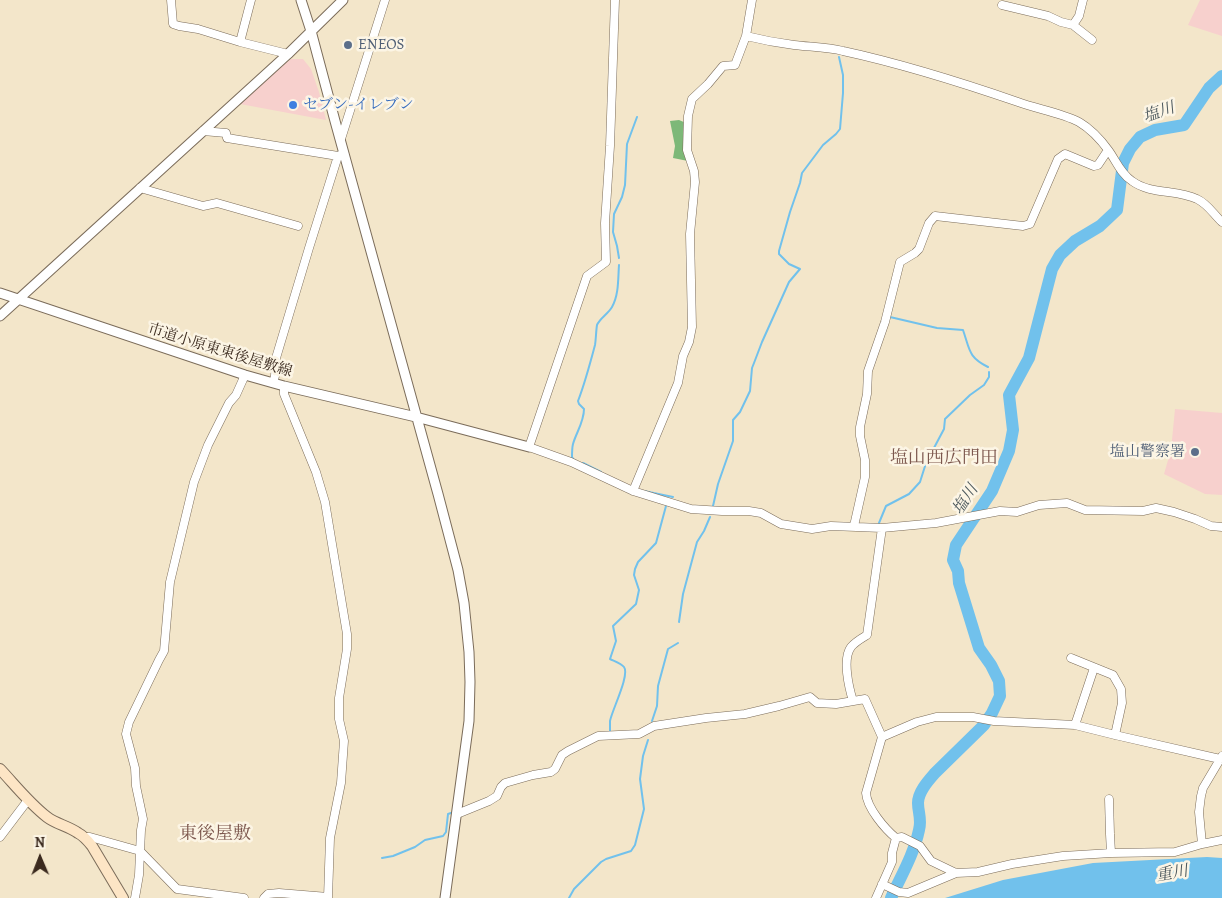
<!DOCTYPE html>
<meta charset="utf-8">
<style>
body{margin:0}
#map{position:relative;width:1222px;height:898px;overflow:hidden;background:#f3e6ca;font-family:Alegreya,serif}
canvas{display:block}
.north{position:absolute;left:15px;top:833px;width:50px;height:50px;-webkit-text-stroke:4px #fcf5e5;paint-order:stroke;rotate:359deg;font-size:14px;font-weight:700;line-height:20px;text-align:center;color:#3b2a1e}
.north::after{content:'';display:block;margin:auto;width:18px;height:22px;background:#3b2a1e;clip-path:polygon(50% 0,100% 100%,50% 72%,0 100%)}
</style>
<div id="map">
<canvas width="1222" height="898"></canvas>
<div class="north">N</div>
</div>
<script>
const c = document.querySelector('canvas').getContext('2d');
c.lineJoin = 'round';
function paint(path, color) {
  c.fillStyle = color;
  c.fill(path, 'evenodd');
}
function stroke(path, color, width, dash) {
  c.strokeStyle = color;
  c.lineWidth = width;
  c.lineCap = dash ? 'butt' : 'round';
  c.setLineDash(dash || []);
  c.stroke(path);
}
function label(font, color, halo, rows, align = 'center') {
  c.font = font + ' Alegreya,"Noto Serif JP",serif';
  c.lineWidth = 5;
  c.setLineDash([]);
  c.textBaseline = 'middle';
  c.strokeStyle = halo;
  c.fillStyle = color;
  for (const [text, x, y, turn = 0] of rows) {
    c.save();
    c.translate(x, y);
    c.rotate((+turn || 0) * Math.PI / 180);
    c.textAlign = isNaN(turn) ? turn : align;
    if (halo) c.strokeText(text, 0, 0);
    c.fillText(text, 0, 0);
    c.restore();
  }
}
const built = new Path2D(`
 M1200 0H1222V36L1188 25Z
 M291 59H303L311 69 319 92 326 120 240 104 266 79Z
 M1175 409 1222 413V495L1205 494 1164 474 1171 450Z`);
const forest = new Path2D(`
 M679 120 686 123 688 161 673 158 675 146 670 121Z`);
const water = new Path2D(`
 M1207 857 1222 858V898H945L1003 880 1093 863Z`);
const stream = new Path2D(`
 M619 258 617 246 613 232 614 214 622 197 625 185 627 144 637 117
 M890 317 937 328 963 330C970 350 968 357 988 367
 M574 460 572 457C572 453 572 448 573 444 576 433 584 422 584 409L579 404 578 401C585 383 590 364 595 345 596 339 596 331 597 325 600 318 608 314 612 307 619 295 618 278 619 265
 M583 463 601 472
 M644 491 673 497
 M713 506 718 484 733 441V420L740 412 750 391 752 368 754 363 762 342 789 282 800 269 789 264 779 254V251L790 212 800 183 802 173 823 145 836 134 840 129 843 93V75L839 57
 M879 523 886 506 909 494 920 482 926 463 944 429 945 419 970 395 984 385 989 377V372
 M679 622 683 594 697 542 704 531 710 517
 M652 721 657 706 658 686 668 649 678 643
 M610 732C610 729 610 724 610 721 612 710 630 675 624 667 621 663 614 661 610 659L616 641 613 626 636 604 639 590 634 575 635 569 638 562 656 543 666 506
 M382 858 393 856 415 847 425 840 443 836 446 832 448 814 451 813
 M569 898 574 889 601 862 606 859 631 851 635 845 644 809 640 779 643 756 648 740`);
const river = new Path2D(`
 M891 898C901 876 914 854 919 830 922 820 918 812 918 803 918 792 928 781 935 773L984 725 992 713 1000 696 999 681 991 665 979 648 959 583 958 571 953 560 956 545 992 491 1009 451 1013 430 1009 395 1029 358 1052 269 1060 255 1075 241 1100 226 1117 210 1123 163 1130 149 1140 137 1155 130 1184 125 1209 88 1222 76`);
const minor = new Path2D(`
 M171 0 173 24 179 26 198 29 240 42 288 54
 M615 0 610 146 605 223 606 262 587 276 529 447 571 462 633 491 691 509 722 511H749L761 513 781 524 812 529 831 526 882 528 936 523 1000 511 1017 512 1039 505 1067 503 1085 510 1143 511 1156 508 1174 512 1195 519 1211 526 1222 527
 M1002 5 1048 16 1061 22 1073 25 1092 40
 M1073 25 1079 16 1083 0
 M746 36C762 40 778 43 794 45 810 47 827 47 843 51 903 64 960 82 1018 102 1037 109 1062 113 1079 122 1091 129 1101 140 1109 151 1116 161 1121 174 1132 181 1151 195 1177 189 1197 199 1208 204 1214 215 1222 222
 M240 42 251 0
 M203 131 226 133 227 138 338 156
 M341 139 385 0
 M140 188 203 206 217 203 298 226
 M273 383 275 376 276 358 309 248 338 156 344 153
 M284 386V394L316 472 325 502 347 634V649L339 698V719L344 741 341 783 330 838 328 898
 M633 491 678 383 683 356 689 342 692 327 690 234 695 182 694 171 687 150 688 116 692 99 708 84 723 66 735 65 746 36 752 0
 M854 526 865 477V460L860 436V427L867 394 868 371 885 322 900 262 915 253 919 249 929 223 935 216 1023 226 1030 224 1058 159 1065 154 1094 166 1098 165 1108 150
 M1071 658 1113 675 1121 689 1122 703 1115 735
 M853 701C849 688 842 659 851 647 855 642 862 638 867 635L882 528
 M1075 725 1094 668
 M882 737 917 722 936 717H973L994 721 1075 725 1115 735 1220 759
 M1109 799 1110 834 1111 853
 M457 814 489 801 497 796 501 787 505 783 533 775 551 772 555 769 562 755 568 751 598 736 639 734 654 726 706 718 745 714 779 706 810 697 817 703 836 704 865 699 882 737 866 793C867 808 885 829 896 838L902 837 920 846 931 861 956 873 978 872 1012 864 1063 856 1111 853 1175 852 1202 844 1199 812 1201 796 1203 788 1222 756
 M0 837 28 800
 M84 837H90L140 851 177 889 244 898
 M1202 844 1222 840
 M882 884 899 892 908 893 956 873
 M135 898 139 875 141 830 143 819 136 786 135 768 126 734 129 722 159 660 164 651 170 582 194 482 208 445 229 403 236 395 245 375
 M264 898 268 894 279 893 328 897
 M876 898 892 862V853L896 838`);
const tertiary = new Path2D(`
 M301 0 311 31 335 121 438 494 458 570 464 603 469 652 470 682 469 721 445 898
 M0 293 245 375 284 386 416 417 529 447
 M0 316 288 54 343 0`);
const secondary = new Path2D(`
 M0 769C15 785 29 803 47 817 56 824 68 826 78 833 84 836 88 841 92 846L123 898`);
const markers = [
 [348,45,5,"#5c6f8a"],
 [293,105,5,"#3f7fe0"],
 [1195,452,5,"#5c6f8a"]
];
const serviceNames = [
 ["ENEOS",358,45],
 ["塩山警察署",1185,452,"right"]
];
const shopNames = [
 ["セブン-イレブン",303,105]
];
const streetNames = [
 ["市道小原東東後屋敷線",220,351,17]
];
const waterNames = [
 ["塩川",1159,113,-19],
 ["塩川",966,500,-57],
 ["重川",1172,874,-10]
];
const quarterNames = [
 ["塩山西広門田",944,459],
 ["東後屋敷",215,835]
];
paint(built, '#f7d0cd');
paint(forest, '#7db878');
paint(water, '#71c1ec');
stroke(stream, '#71c1ec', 2);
stroke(river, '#71c1ec', 12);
stroke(minor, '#7b6c5a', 9);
stroke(tertiary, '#7b6c5a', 11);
stroke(secondary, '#7b6c5a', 12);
stroke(minor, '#fff', 8);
stroke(tertiary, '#fff', 9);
stroke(secondary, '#fde5c5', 10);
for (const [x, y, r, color] of markers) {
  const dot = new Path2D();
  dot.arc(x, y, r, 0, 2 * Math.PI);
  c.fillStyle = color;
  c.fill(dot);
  stroke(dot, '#fcf5e5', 2);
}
label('15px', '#4e5e75', '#fcf5e5', serviceNames, 'left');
label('15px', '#366cbe', '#fcf5e5', shopNames, 'left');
label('15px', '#3b2a1e', '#fcf5e5', streetNames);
label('italic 16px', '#4b575c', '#fcf5e5', waterNames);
label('18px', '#7c574d', '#fcf5e5', quarterNames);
</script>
